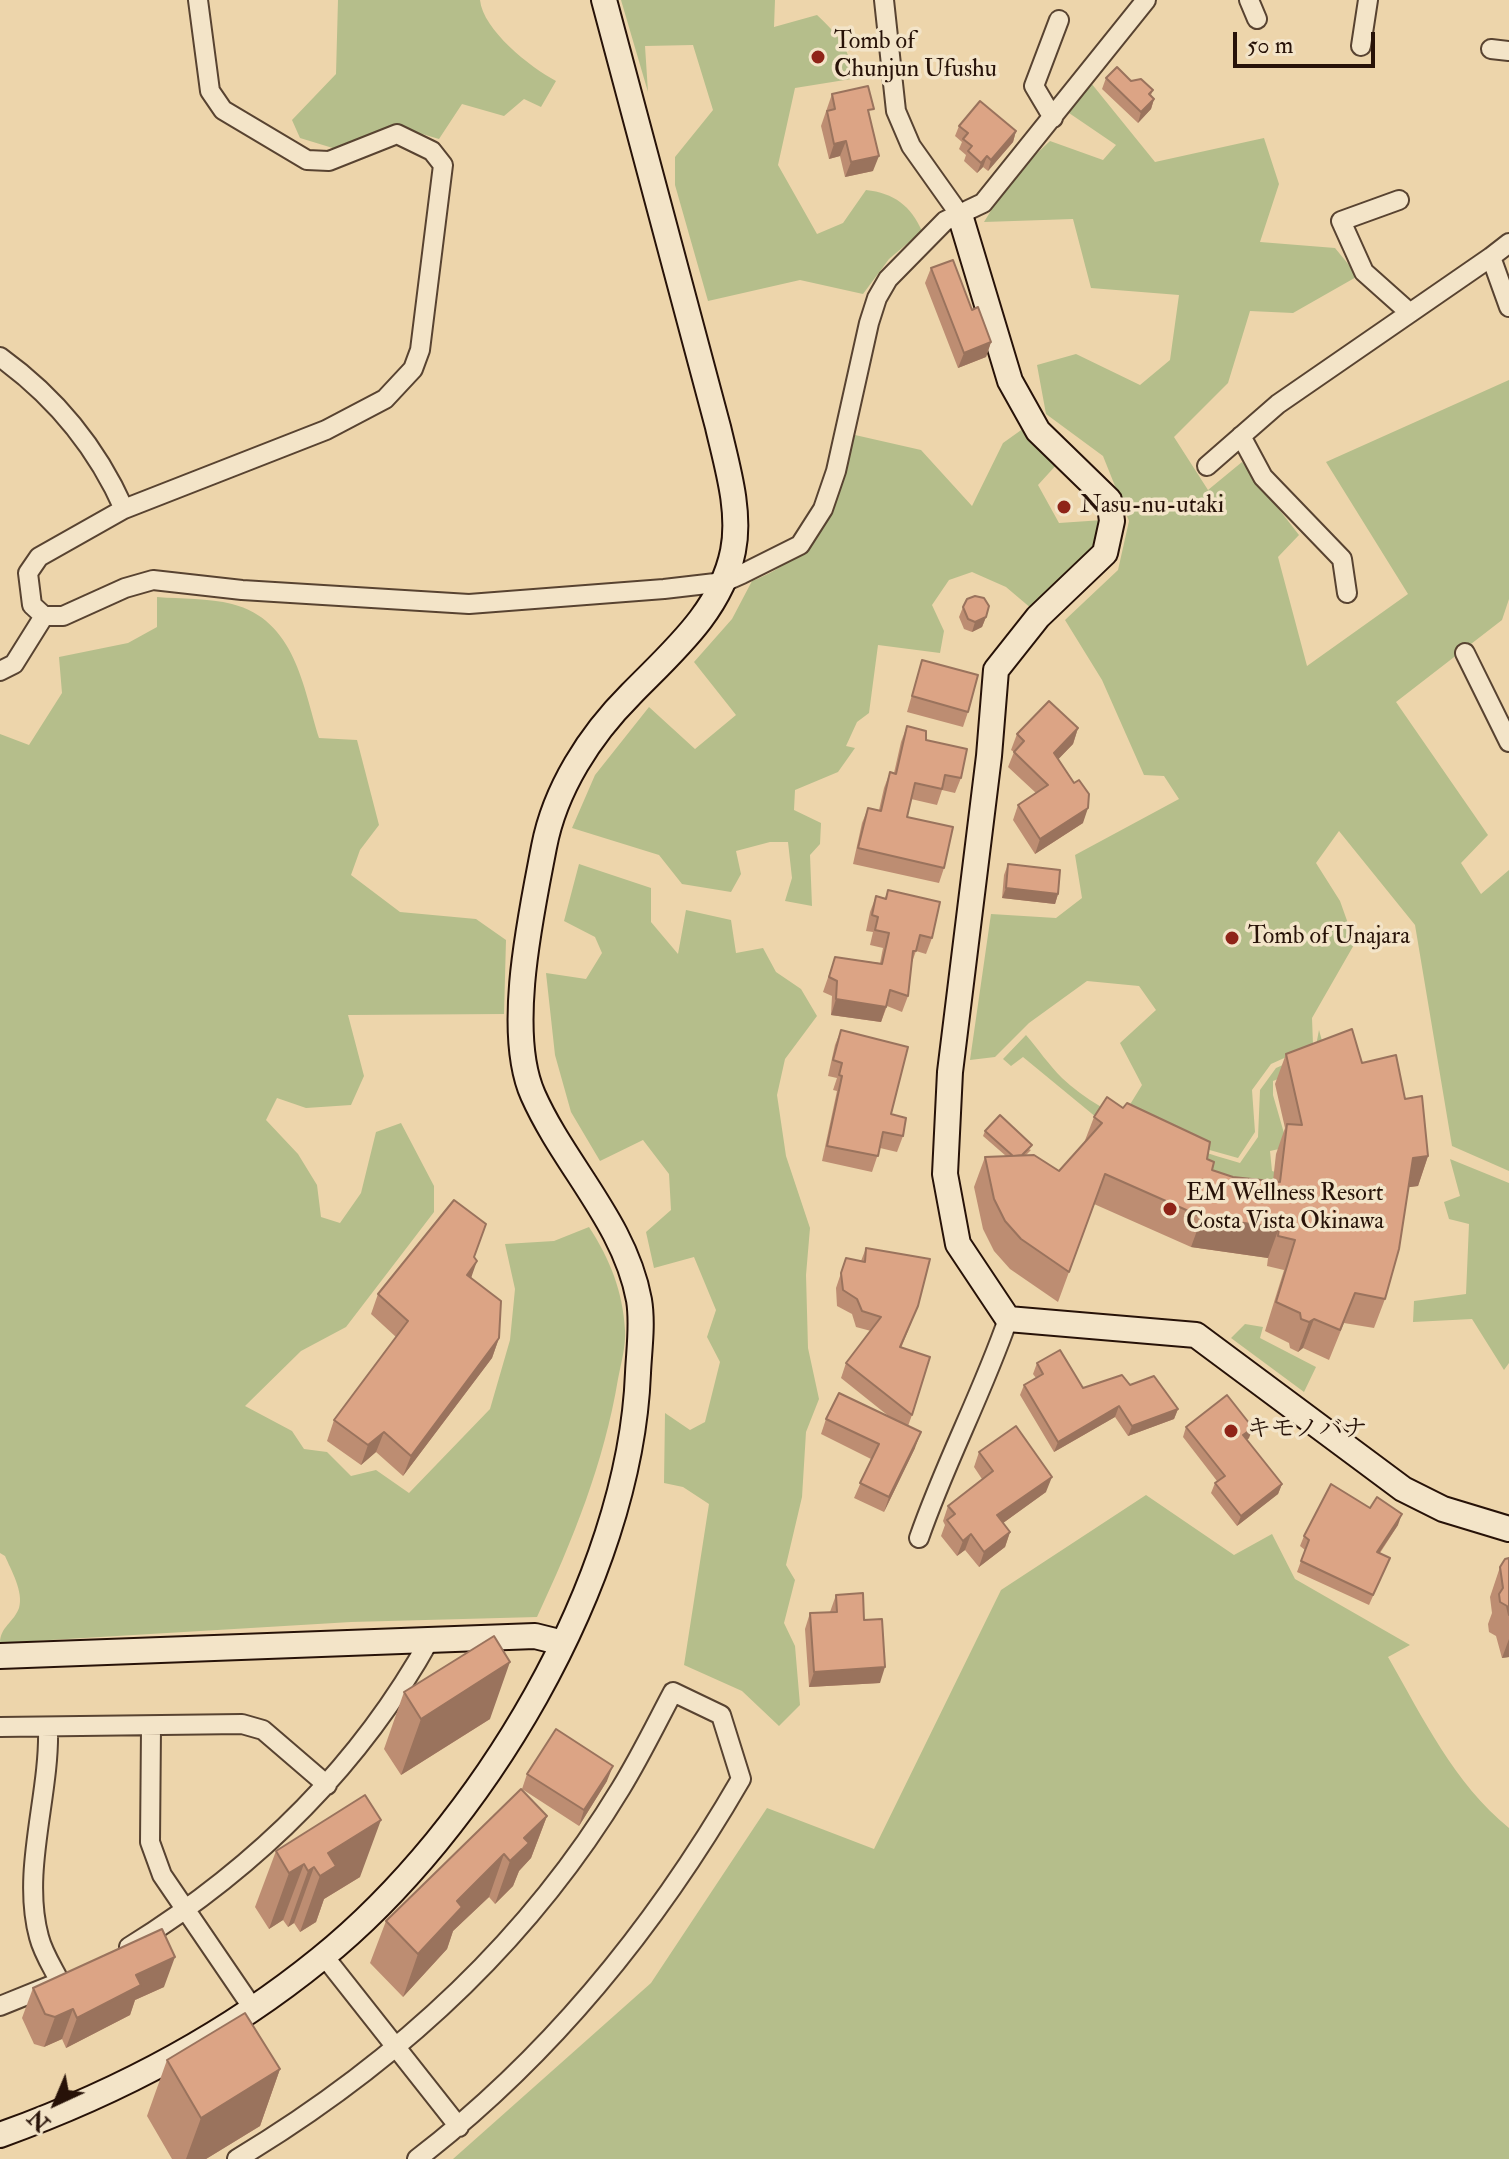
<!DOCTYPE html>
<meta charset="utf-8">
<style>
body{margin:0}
#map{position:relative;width:1509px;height:2159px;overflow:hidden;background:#edd5ab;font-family:"IM FELL Double Pica",serif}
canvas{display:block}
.north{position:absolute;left:16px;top:2063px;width:80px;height:80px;-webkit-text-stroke:6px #f3e4c8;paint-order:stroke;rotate:224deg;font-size:22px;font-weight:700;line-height:32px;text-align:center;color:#271208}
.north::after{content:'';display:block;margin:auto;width:28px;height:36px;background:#271208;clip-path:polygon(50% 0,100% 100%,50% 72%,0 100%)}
.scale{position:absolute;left:1233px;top:32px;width:142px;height:36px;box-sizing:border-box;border:4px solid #271208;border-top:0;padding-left:10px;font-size:24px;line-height:28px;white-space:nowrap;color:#271208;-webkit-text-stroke:6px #f3e4c8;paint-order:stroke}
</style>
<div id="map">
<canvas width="1509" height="2159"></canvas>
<div class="north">N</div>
<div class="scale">50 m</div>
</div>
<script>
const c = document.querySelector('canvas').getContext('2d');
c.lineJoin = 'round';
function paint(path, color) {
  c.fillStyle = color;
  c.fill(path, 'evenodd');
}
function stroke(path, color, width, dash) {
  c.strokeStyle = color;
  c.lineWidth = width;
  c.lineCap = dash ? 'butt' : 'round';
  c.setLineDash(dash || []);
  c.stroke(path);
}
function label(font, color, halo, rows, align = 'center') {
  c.font = font + ' "IM FELL Double Pica","Noto Serif JP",serif';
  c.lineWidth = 7;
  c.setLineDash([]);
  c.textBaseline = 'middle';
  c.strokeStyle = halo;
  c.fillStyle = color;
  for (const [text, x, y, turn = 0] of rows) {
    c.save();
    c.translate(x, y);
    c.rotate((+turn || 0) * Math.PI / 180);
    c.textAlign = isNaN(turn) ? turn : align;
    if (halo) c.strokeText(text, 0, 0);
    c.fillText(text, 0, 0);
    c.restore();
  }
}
const green = new Path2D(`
 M338 0H480C483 30 530 67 556 81L541 107 524 99 504 116 462 104 439 139 402 128 336 149 300 138 292 120 336 74Z
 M621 0H775L774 27 817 15C837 34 853 50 851 79L795 88 778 165 817 234 843 223 866 190C894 193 911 206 922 231L889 259 863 294 800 280 708 301 675 185V157L713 110 693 45 645 46 648 92Z
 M1091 83 1155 162 1264 138 1279 184 1260 242 1335 248 1358 276 1293 313 1250 311 1228 383 1174 437 1208 490 1242 462 1299 535 1278 557 1307 666 1408 594 1326 462 1509 380V599L1502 620 1396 702 1488 835 1461 863 1481 894 1509 870V1171L1452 1146 1415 925 1339 831 1316 863 1340 901 1355 943 1312 1018 1313 1045 1271 1064 1252 1090 1255 1132 1238 1158 1206 1149 1126 1111 1142 1085 1120 1043 1156 1010 1139 986 1087 981 1029 1023 995 1057 970 1060 991 914 1056 918 1082 898 1075 855 1179 799 1164 776 1144 775 1102 680 1065 620 1118 570 1129 521 1103 456 1046 414 1037 365 1076 354 1140 385 1170 360 1179 295 1091 288 1073 219 984 222 1011 178 1050 141 1103 160 1116 145 1069 113Z
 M1024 428 1059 462 1038 485 1059 523 1103 520 1101 542 1032 609 1006 587 972 572 949 580 932 605 944 631 940 653 878 645 869 713 857 722 846 746 855 748 838 772 795 790 794 810 821 823 820 844 810 855 812 906 785 901 792 878 788 842H770L736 851 741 874 731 892 682 884 659 855 572 828 595 775 649 707 695 749 736 715 694 662 732 619 752 581C821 555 836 500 855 435L921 450 972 506 1003 443Z
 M157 597C181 599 209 598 232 604 295 620 303 686 319 738L357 740 379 825 360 850 351 875 400 912 476 919 506 940 504 1014 348 1015 364 1076 351 1105 306 1108 277 1098 266 1120 298 1154 317 1185 321 1217 340 1223 361 1193 376 1132 401 1123 434 1186V1212L346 1327 301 1351 245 1406 292 1431 304 1449 327 1452 351 1476 376 1470 409 1493 490 1409 510 1340 515 1289 505 1244 554 1241 589 1227C610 1259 623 1292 625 1330 626 1346 621 1363 618 1379 604 1463 573 1540 537 1617L351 1622 0 1643C0 1627 14 1622 19 1608 24 1592 11 1570 5 1556L0 1553V734L29 745 62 693 59 657 128 643 157 627Z
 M579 864 651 888V922L678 954 686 910 731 920 736 953 763 948 776 972 801 989 817 1016 785 1059 777 1095 786 1156 810 1228 806 1275 808 1348 819 1399 806 1432 802 1497 786 1565 795 1580 784 1623 795 1646 800 1705 779 1726 742 1691 684 1665 709 1504 683 1487 664 1483 665 1413 690 1430 705 1422 720 1362 707 1337 716 1310 694 1257 654 1268 646 1232 671 1210 669 1174 643 1140 600 1161 571 1112 555 1055 546 973 586 979 602 953 595 937 564 921Z
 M1319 1030 1327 1059 1273 1081V1095L1288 1147 1270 1151 1272 1171 1290 1176 1265 1205 1108 1127 1023 1057 1011 1066 1003 1059 1026 1035C1038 1049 1049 1065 1062 1078 1105 1119 1184 1147 1240 1163L1258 1137 1260 1090 1276 1068 1315 1051Z
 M1450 1159 1509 1183V1363L1504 1370 1472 1319 1413 1322 1414 1301 1466 1294 1469 1224 1449 1219 1444 1202 1460 1196Z
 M1245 1324 1263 1327 1260 1338 1316 1367 1304 1392 1231 1338Z
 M1146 1495 1234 1555 1272 1534 1295 1579 1410 1645 1388 1657C1423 1718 1454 1783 1509 1828V2159H453L651 1983 767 1808 874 1849 1001 1590Z`);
const street = new Path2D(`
 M198 0 210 91 223 110 307 160 329 161 397 134 432 151 443 165 420 350 413 369 385 399 326 430 124 509 39 557 28 573 32 605 44 616H63L125 588 153 580 242 590 469 604 664 589 724 582 742 574 800 545 823 509 836 471 869 323 877 298 888 279 945 221 983 203 1146 0
 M884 0 896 111 911 146 960 215
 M1249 0 1257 19
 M1361 46 1368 0
 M1491 49 1509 51
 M1053 118 1034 86 1059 20
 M1399 200 1341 221 1364 272 1410 313
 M1509 243 1491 257 1509 307
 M0 357C54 396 97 448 124 509
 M1241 436 1263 477 1342 559 1347 593
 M1207 466 1278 404 1491 257
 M1465 653 1509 742
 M0 671 14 664 44 616
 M919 1538C945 1463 982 1394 1008 1319
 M0 1727 242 1724 263 1730 327 1785
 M48 1728C50 1796 21 1871 39 1937 43 1953 53 1968 60 1982
 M151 1728 150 1842 162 1875 254 2010
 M129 1947C254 1869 358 1769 430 1639
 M324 1956 459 2127
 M0 2006 52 1985
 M237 2159C393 2065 526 1945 621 1788 640 1757 656 1724 673 1692L721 1715 741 1779C656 1926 552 2055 417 2159`);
const secondary = new Path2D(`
 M960 215 1010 381 1038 431 1109 500 1112 521 1105 553 1038 617 996 670 989 756 950 1072 945 1174 958 1244 1008 1319 1196 1335 1403 1489 1443 1509 1509 1529
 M0 1656 535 1636 563 1643
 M0 2135C117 2093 224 2037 320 1959 480 1830 630 1581 638 1373 639 1350 643 1324 639 1300 625 1223 564 1165 533 1095 505 1032 531 915 544 847 555 789 590 735 631 694 672 652 721 611 733 551 741 511 727 466 718 427L604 0`);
const wall = new Path2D(`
 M1106 78 1131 81 1153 90 1151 95 1154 99 1151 109 1138 123 1102 89Z
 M832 94 870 118 873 171 845 177 840 156 829 159 821 126Z
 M959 126 1016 131 1013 142 988 171 983 167 977 173 964 161 966 155 959 149 962 142 955 136Z
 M931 268 972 310 991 342 986 357 958 368 925 283Z
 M963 607 986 617 982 627 972 632 964 629 959 617Z
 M922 660 968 712 963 727 907 712Z
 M907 726 926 740 961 778 955 793 942 790 937 805 911 799 907 817 944 868 939 883 853 864 862 823 868 808 879 810 884 788 890 772 894 773 901 742Z
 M1078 728 1073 744 1058 759 1083 823 1035 854 1013 820 1018 805 1036 793 1008 767 1014 752 1011 750 1017 734Z
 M1008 864 1058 894 1055 904 1002 898 1004 875Z
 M888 890 932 938 926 954 916 951 911 965 908 996 902 1012 887 1006 881 1022 831 1015 832 996 823 992 835 957 880 963 883 948 870 945 873 932 866 931 870 912 876 896 885 898Z
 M841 1030 903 1136 897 1152 880 1148 872 1172 822 1161 837 1091 833 1090 837 1078 828 1076 835 1045Z
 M1286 1054 1362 1063 1405 1099 1428 1156 1418 1186 1409 1187 1385 1299 1374 1328 1344 1323 1329 1360 1303 1348 1298 1352 1290 1348 1289 1343 1265 1331 1284 1270 1267 1266 1268 1258 1191 1247 1094 1204 1058 1302 1010 1269 994 1251 983 1229 974 1187 985 1157 1006 1156 983 1136 985 1131 1031 1150 1026 1155 1059 1171 1084 1143 1094 1117 1123 1108 1207 1159 1212 1170 1233 1177 1273 1181 1276 1154 1285 1128 1275 1084Z
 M866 1248 912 1321 901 1348 912 1415 908 1426 915 1448 884 1512 854 1498 871 1459 821 1434 826 1419 891 1418 841 1378 846 1363 871 1331 856 1327 852 1314 837 1306 836 1288 846 1258 861 1261Z
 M474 1257 471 1279 499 1338 492 1358 403 1476 376 1452 361 1465 327 1441 334 1420 396 1337 371 1314 378 1294Z
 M1037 1363 1083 1388 1130 1385 1178 1409 1174 1419 1128 1436 1115 1417 1054 1452 1020 1395 1024 1385 1036 1378 1033 1374Z
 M1186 1427 1249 1438 1247 1440 1282 1484 1278 1494 1237 1526 1211 1493 1215 1483 1217 1481 1183 1437Z
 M979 1452 1046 1492 1003 1523 1010 1532 1005 1547 979 1567 965 1550 957 1556 941 1536 945 1525 943 1521 948 1506 982 1479 974 1467Z
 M1398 1525 1380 1553 1390 1558 1369 1605 1297 1572 1305 1550 1300 1546 1304 1536Z
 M1509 1558V1657L1502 1658 1496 1636 1489 1632 1488 1624 1492 1613 1490 1597 1500 1567Z
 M836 1595 864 1620 880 1683 809 1687 805 1629 810 1613 830 1612Z
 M404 1692 490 1719 401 1775 384 1749Z
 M527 1774 607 1781 579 1826 522 1789Z
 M547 1816 531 1858 519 1871 513 1886 495 1904 489 1897 453 1931 447 1949 403 1997 370 1963 386 1921Z
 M276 1851 360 1877 324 1899 316 1922 300 1932 294 1923 288 1927 283 1920 269 1929 255 1907Z
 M164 1987 135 2000 130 2015 66 2048 62 2039 44 2047 34 2044 22 2018 33 1988Z
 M167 2060 280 2069 260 2126 206 2159H172L147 2116Z`);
const shadedWall = new Path2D(`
 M1154 99 1151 109 1138 123 1141 112Z
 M1016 131 1013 142 988 171 991 160Z
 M846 141 840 156 829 159 834 144Z
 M879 156 873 171 845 177 851 162Z
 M987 156 983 167 977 173 981 163Z
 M991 342 986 357 958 368 964 353Z
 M986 617 982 627 972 632 975 622Z
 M1078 728 1073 744 1049 769 1054 753Z
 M1088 808 1083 823 1035 854 1040 839Z
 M1006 888 1058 894 1055 904 1002 898Z
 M836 999 886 1007 881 1022 831 1015Z
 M1428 1156 1418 1186 1403 1188 1413 1158Z
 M1202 1217 1279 1228 1268 1258 1191 1247Z
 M477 1261 470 1281 467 1275Z
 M1314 1319 1303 1348 1298 1352 1309 1322Z
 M499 1338 492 1358 403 1476 411 1456Z
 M1119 1406 1115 1417 1054 1452 1058 1442Z
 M1178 1409 1174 1419 1128 1436 1132 1426Z
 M1253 1428 1249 1438 1240 1446 1243 1435Z
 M384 1432 376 1452 361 1465 368 1445Z
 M921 1432 915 1448 884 1512 889 1497Z
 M1052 1477 1046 1492 992 1531 997 1515Z
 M1282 1484 1278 1494 1237 1526 1241 1516Z
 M1402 1514 1398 1525 1373 1562 1377 1552Z
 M1010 1532 1005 1547 979 1567 984 1552Z
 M971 1534 965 1550 957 1556 963 1541Z
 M1509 1639V1657L1502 1658Z
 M510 1662 490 1719 401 1775 421 1719Z
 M885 1667 880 1683 809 1687 814 1672Z
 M613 1766 607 1781 579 1826 584 1810Z
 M547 1816 531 1858 519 1871 513 1886 495 1904 510 1861 524 1838Z
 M381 1820 360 1877 324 1899 316 1922 300 1932 328 1853Z
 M504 1854 489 1897 453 1931 447 1949 403 1997 418 1954 457 1901Z
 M304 1864 283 1920 269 1929 289 1873Z
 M314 1867 294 1923 288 1927 308 1871Z
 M175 1957 164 1987 135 2000 130 2015 66 2048 77 2018 136 1975Z
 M73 2009 62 2039 44 2047 55 2017Z
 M280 2069 260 2126 206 2159H186L201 2118Z`);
const building = new Path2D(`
 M1117 67 1131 81 1141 79 1153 90 1149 94 1154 99 1141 112 1106 78Z
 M868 86 874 109 868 110 879 156 851 162 846 141 834 144 827 111 835 109 832 94Z
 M980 101 1016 131 991 160 987 156 981 163 968 151 972 146 963 139 968 133 959 126Z
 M953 260 972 310 978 307 991 342 964 353 931 268Z
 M975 596 984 598 989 606 986 617 975 622 968 619 963 607 967 599Z
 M922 660 978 675 968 712 912 696Z
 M1049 701 1078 728 1054 753 1074 783 1079 780 1089 794 1088 808 1040 839 1018 805 1048 785 1014 752 1024 741 1017 734Z
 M907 726 926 731V740L967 749 961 778 945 775 942 789 915 783 907 817 953 827 944 868 858 848 868 808 881 811 890 772 896 774Z
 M1008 864 1060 870 1058 894 1006 888Z
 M888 890 940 902 932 938 920 935 916 951H913L908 996 890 990 886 1007 836 999 837 981 829 977 835 957 882 964 889 933 875 930 878 917 872 915 876 896 886 899Z
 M1352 1029 1362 1063 1396 1055 1405 1099 1422 1096 1428 1156 1413 1158 1399 1249 1385 1299 1355 1293 1340 1330 1314 1319 1309 1322 1301 1319 1300 1313 1276 1302 1295 1240 1278 1236 1279 1228 1202 1217 1105 1174 1069 1272 1021 1239 1005 1221 994 1199 985 1157 1034 1155 1059 1171 1102 1123 1094 1117 1107 1097 1123 1108 1127 1103 1210 1142 1207 1159 1214 1162 1212 1170 1233 1177 1280 1182 1287 1124 1302 1125 1286 1054Z
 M841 1030 908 1047 891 1114 906 1118 903 1136 883 1132 878 1156 827 1146 842 1076 839 1075 842 1063 833 1060Z
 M1000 1115 1032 1145 1022 1155 1013 1156 985 1131Z
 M454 1200 486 1224 474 1257 477 1261 467 1275 501 1301 499 1338 411 1456 384 1432 368 1445 334 1420 408 1321 378 1294Z
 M866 1248 930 1259 918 1306 900 1347 930 1357 912 1415 846 1363 881 1317 862 1311 857 1299 843 1290 841 1273 846 1258 865 1262Z
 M1060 1350 1083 1388 1122 1375 1130 1385 1154 1376 1178 1409 1132 1426 1119 1406 1058 1442 1024 1385 1043 1374 1037 1363Z
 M839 1393 921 1432 889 1497 860 1483 879 1444 826 1419Z
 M1227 1395 1253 1428 1243 1435 1282 1484 1241 1516 1215 1483 1225 1476 1186 1427Z
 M1016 1426 1052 1477 997 1515 1010 1532 984 1552 971 1534 963 1541 947 1520 955 1514 948 1506 993 1471 979 1452Z
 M1331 1484 1370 1508 1377 1497 1402 1514 1377 1552 1390 1558 1373 1595 1301 1561 1309 1540 1304 1536Z
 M1509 1558V1615L1507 1606 1500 1602 1499 1594 1503 1588 1500 1567 1505 1559Z
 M863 1593 864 1620 882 1619 885 1667 814 1672 810 1613 837 1612 836 1595Z
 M494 1636 510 1662 421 1719 404 1692Z
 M556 1729 613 1766 584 1810 527 1774Z
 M521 1789 547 1816 524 1838 529 1843 510 1861 504 1854 457 1901 462 1907 418 1954 386 1921Z
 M365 1795 381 1820 328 1853 336 1866 320 1876 314 1867 308 1871 304 1864 289 1873 276 1851Z
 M162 1929 175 1957 136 1975 141 1985 77 2018 73 2009 55 2017 45 2014 33 1988Z
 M245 2013 280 2069 201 2118 167 2060Z`);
const markers = [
 [818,57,8,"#8f2418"],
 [1064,507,8,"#8f2418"],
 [1232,938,8,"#8f2418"],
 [1170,1209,8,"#8f2418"],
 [1231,1431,8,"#8f2418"]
];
const poiNames = [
 ["Tomb of",834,43],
 ["Chunjun Ufushu",834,71],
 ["Nasu-nu-utaki",1080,507],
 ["Tomb of Unajara",1248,938],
 ["EM Wellness Resort",1186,1195],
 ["Costa Vista Okinawa",1186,1223],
 ["キモノバナ",1247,1431]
];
paint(green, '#b5be8b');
stroke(street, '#584331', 22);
stroke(secondary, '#271208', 28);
stroke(street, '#f3e4c8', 18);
stroke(secondary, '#f3e4c8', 24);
paint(wall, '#bd8d72');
paint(shadedWall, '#9a735d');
paint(building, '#dca485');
stroke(building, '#9a735d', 2);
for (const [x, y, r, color] of markers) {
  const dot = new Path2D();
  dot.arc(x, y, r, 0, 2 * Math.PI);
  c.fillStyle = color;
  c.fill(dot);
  stroke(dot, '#f3e4c8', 3);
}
label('24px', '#271208', '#f3e4c8', poiNames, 'left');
</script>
